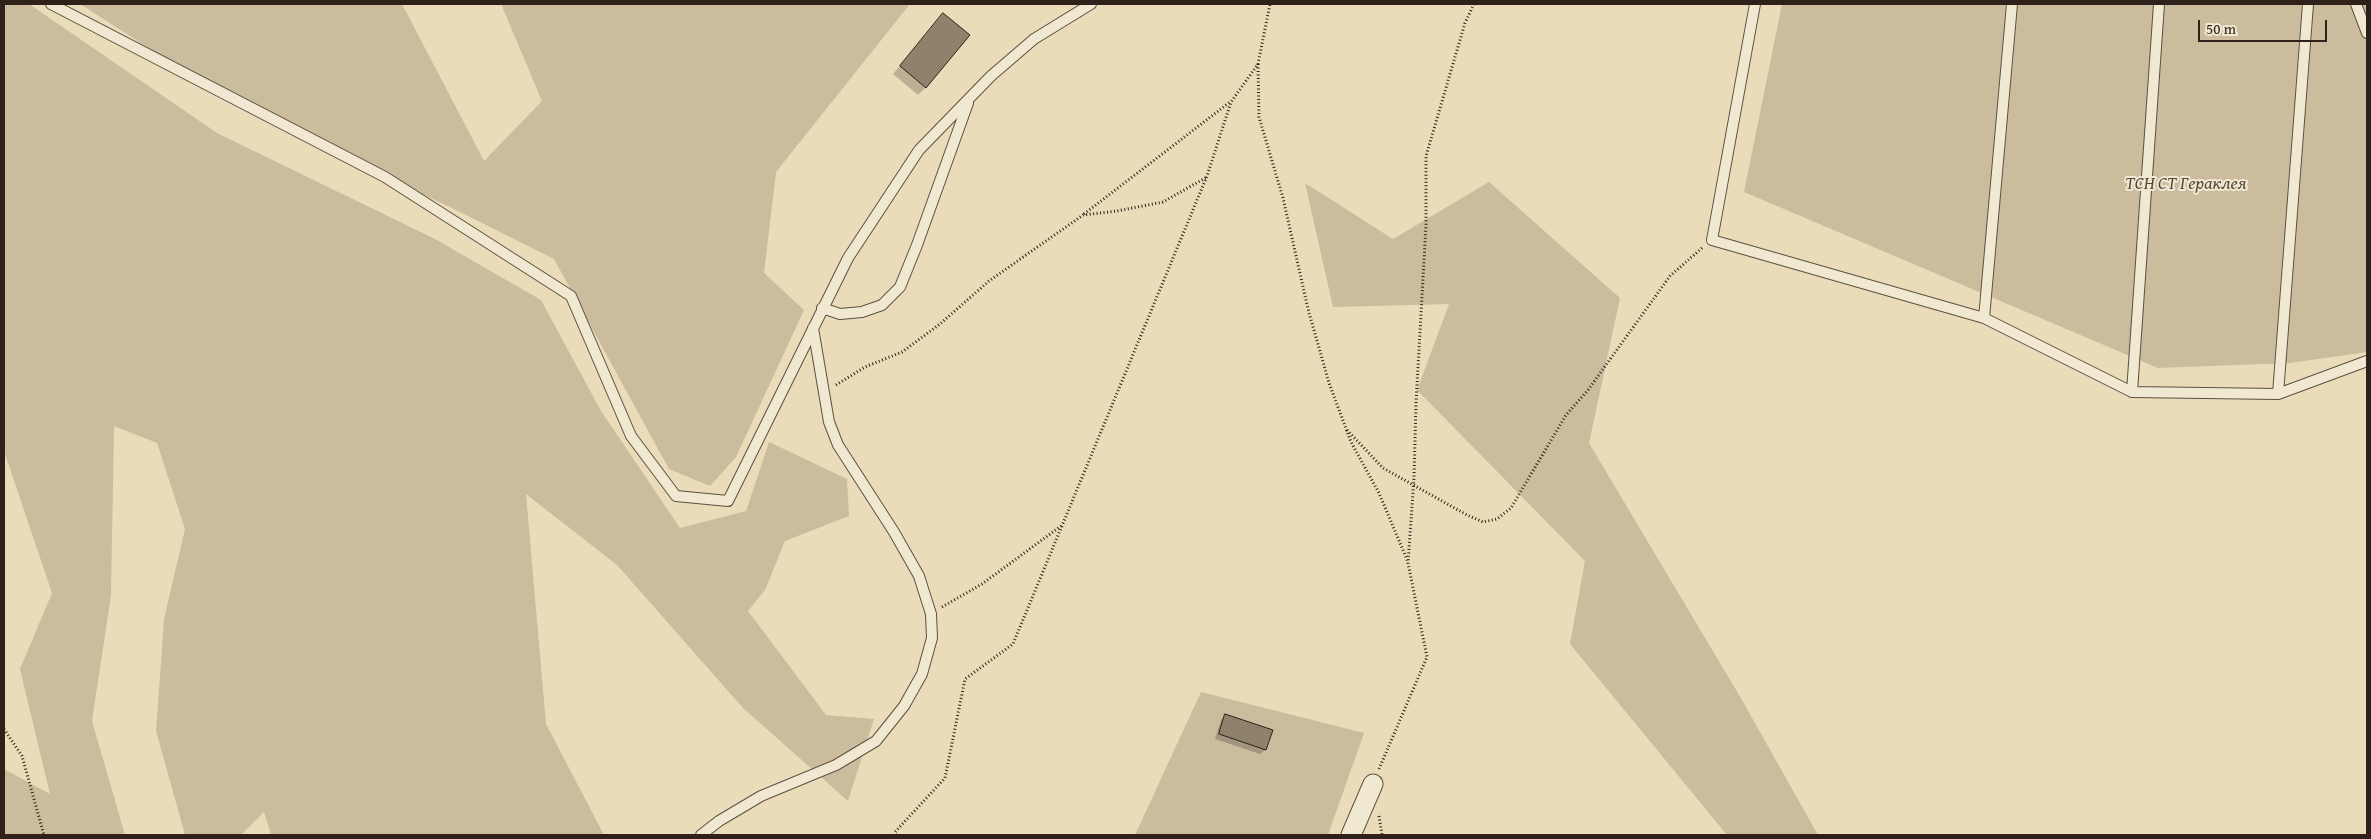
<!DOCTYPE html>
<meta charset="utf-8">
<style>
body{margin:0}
#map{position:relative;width:2371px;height:839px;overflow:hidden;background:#eadcb8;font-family:"Gentium Book Plus",serif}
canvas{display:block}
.frame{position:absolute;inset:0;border:5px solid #2d211a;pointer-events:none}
.scale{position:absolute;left:2198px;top:20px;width:129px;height:22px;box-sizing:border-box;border:2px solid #2d211a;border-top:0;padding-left:6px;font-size:15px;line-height:18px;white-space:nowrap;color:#2d211a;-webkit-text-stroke:4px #f1e8d1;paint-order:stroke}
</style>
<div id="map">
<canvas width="2371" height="839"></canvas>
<div class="frame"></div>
<div class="scale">50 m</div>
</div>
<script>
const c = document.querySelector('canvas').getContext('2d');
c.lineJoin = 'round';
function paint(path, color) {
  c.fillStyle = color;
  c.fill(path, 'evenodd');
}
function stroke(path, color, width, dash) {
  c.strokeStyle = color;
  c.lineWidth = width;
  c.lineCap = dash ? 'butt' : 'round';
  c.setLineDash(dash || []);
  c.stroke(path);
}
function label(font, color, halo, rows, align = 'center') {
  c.font = font + ' "Gentium Book Plus",serif';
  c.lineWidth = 4;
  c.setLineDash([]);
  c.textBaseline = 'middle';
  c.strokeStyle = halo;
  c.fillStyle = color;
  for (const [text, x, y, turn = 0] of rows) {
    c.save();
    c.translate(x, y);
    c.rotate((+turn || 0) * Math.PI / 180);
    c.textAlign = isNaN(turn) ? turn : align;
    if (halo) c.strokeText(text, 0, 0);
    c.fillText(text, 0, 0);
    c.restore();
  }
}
const green = new Path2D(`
 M4 4H29L217 133 435 239 541 300 601 411 680 528 746 511 769 442 847 479 849 516 785 541 765 590 748 611 826 715 874 719 848 801 743 708 617 565 526 494 546 724 604 835H271L264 812 241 835H185L156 731 164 619 185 529 157 443 114 426 111 595 92 721 125 835H4V769L50 794 20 669 52 593 4 451Z
 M80 4H402L484 161 542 101 501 4H910L776 172 764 273 804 310 736 457 710 486 669 469 554 259 450 207 258 118Z
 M1782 4H2367V352L2290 363 2158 368 1744 192Z
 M1489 182 1620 298 1589 443 1742 700 1818 835H1727L1570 644 1585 561 1417 390 1449 304 1333 307 1305 183 1393 239Z
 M1201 692 1364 733 1328 835H1135Z`);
const shadow = new Path2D(`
 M936 22 926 87 918 95 893 74Z
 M1226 715 1265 750 1260 754 1215 739 1221 720Z`);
const building = new Path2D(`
 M943 13 970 35 926 88 900 66Z
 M1225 714 1273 730 1266 750 1219 734Z`);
const path = new Path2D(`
 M1258 64 1259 117 1283 198 1308 309 1329 383 1351 442 1379 493 1408 562
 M1084 214 1230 102
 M836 385 865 367 902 352 940 324 989 281 1083 215 1117 211 1163 202 1207 177
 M1347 430 1383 468 1467 515 1483 522 1497 519 1511 508 1566 415 1588 390 1670 276 1702 248
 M942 607 982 584 1061 526
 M4 729 22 756 44 835
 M1379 769 1427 657 1408 563 1414 478 1416 403 1426 225V156L1465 23 1474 4
 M1379 816 1382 835
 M896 835 895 832 945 778 965 679 1013 644 1207 176 1231 102 1258 64 1270 4`);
const service = new Path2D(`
 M51 4 385 177 571 296 631 436 676 496 728 501 848 258 919 150 991 76 1034 39 1091 4
 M1755 4 1712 240 1984 318 2132 392 2278 394
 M2308 4 2278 394 2367 361
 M2356 4 2367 33
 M822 308 840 314 862 312 882 305 900 287 917 245 968 103
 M1984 318 2012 4
 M2132 392 2159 4
 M701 835 719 821 761 796 836 765 876 741 904 706 922 674 932 638 931 614 919 576 894 532 838 445 829 422 813 328`);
const minor = new Path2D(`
 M1351 835 1373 784`);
const parkNames = [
 ["ТСН СТ Гераклея",2186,184]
];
paint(green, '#cabc9d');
paint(shadow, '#0003');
paint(building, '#8f826c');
stroke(building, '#2d211a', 1);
stroke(service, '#5c5042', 12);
stroke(minor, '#5c5042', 21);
stroke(path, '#2d211a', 3, [1, 2.5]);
stroke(service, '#f1e8d1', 10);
stroke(minor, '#f1e8d1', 19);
label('italic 18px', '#54483b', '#f1e8d1', parkNames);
</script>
